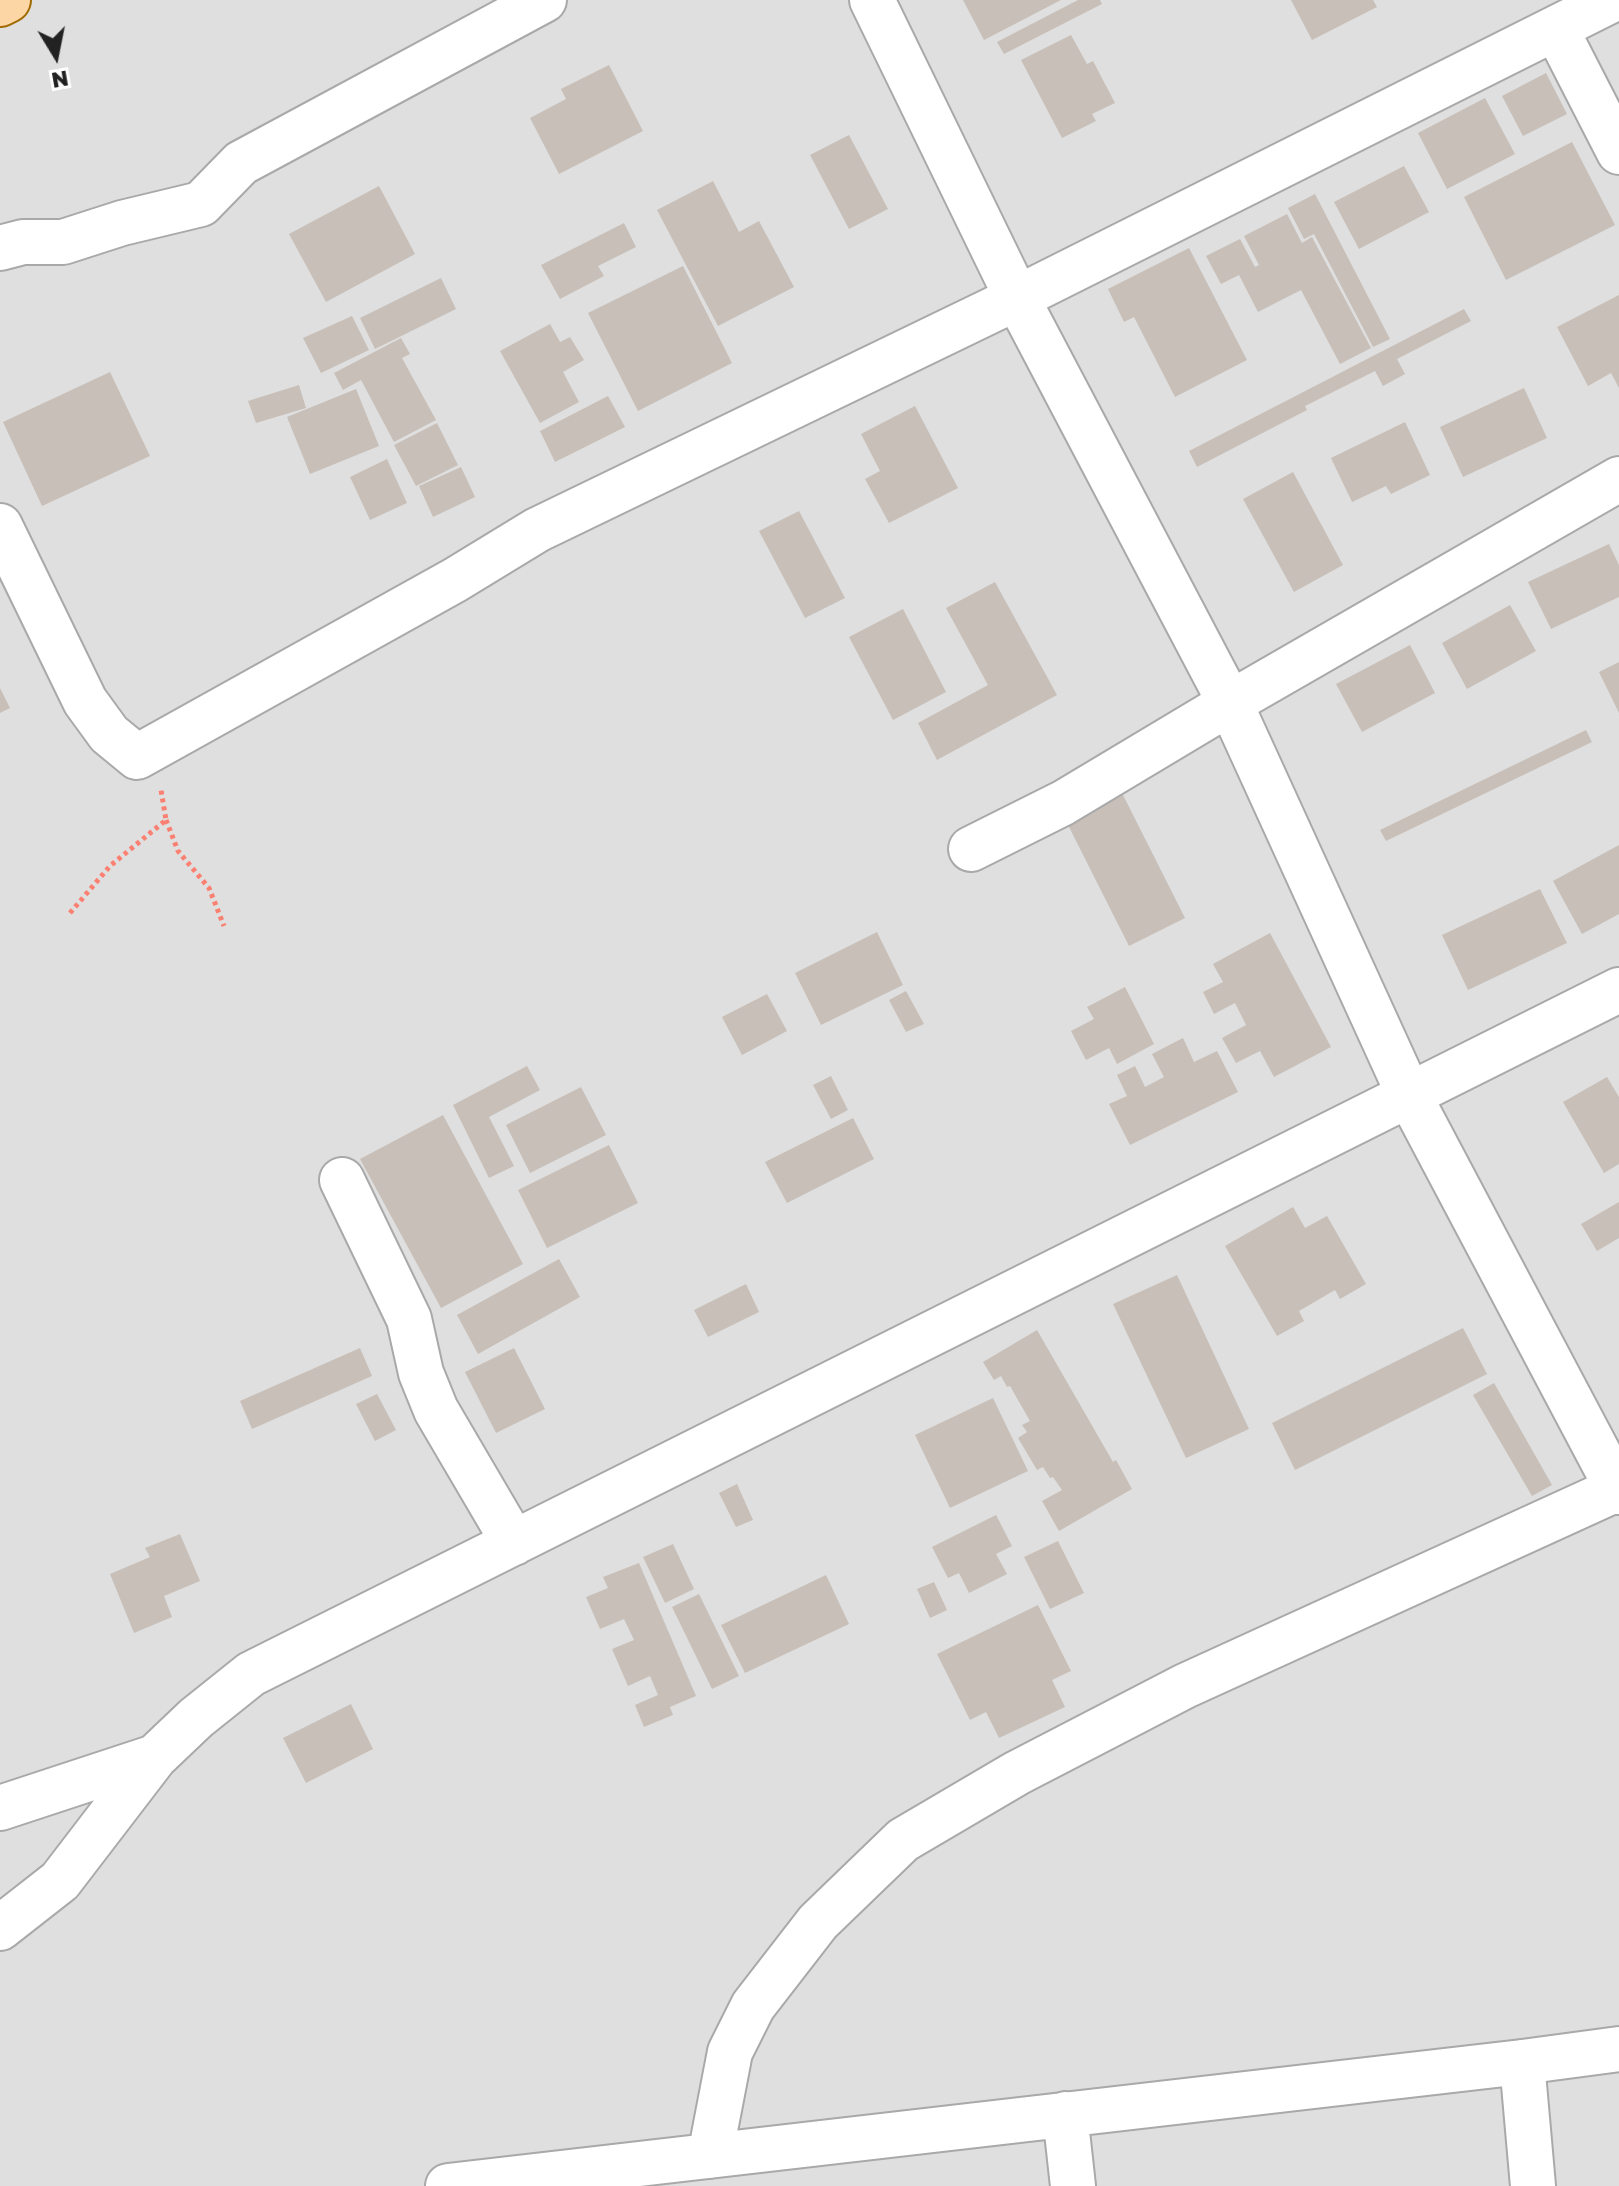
<!DOCTYPE html>
<style>
body{margin:0}
#map{position:relative;width:1619px;height:2186px;overflow:hidden;background:#f2efe9;font-family:"Golos Text",sans-serif}
canvas{display:block}
.north{position:absolute;left:16px;top:16px;width:80px;height:80px;-webkit-text-stroke:6px #fff;paint-order:stroke;rotate:170deg;font-size:22px;font-weight:700;line-height:32px;text-align:center;color:#222}
.north::after{content:'';display:block;margin:auto;width:28px;height:36px;background:#222;clip-path:polygon(50% 0,100% 100%,50% 72%,0 100%)}
</style>
<div id="map">
<canvas width="1619" height="2186"></canvas>
<div class="north">N</div>
</div>
<script>
const c = document.querySelector('canvas').getContext('2d');
c.lineJoin = 'round';
function paint(path, color) {
  c.fillStyle = color;
  c.fill(path, 'evenodd');
}
function stroke(path, color, width, dash) {
  c.strokeStyle = color;
  c.lineWidth = width;
  c.lineCap = dash ? 'butt' : 'round';
  c.setLineDash(dash || []);
  c.stroke(path);
}
const residential = new Path2D(`
 M0 0H1619V2186H0Z`);
const building = new Path2D(`
 M963 0H1061L984 40Z
 M1078 0H1100L1102 4 1004 54 997 42Z
 M1291 0H1373L1377 7 1312 40Z
 M1071 35 1087 64 1093 61 1115 103 1092 114 1096 121 1062 138 1021 60Z
 M609 65 643 131 559 174 530 118 566 99 561 89Z
 M1546 73 1567 114 1523 136 1502 96Z
 M1485 98 1515 154 1447 189 1418 133Z
 M849 135 888 209 849 229 810 155Z
 M1572 142 1615 225 1506 280 1464 197Z
 M1404 166 1429 212 1359 249 1334 202Z
 M713 181 739 232 759 221 794 287 718 326 657 210Z
 M379 186 415 254 326 302 289 234Z
 M1315 194 1390 339 1373 347 1314 234 1304 239 1288 208Z
 M1287 214 1302 243 1312 237 1371 348 1340 364 1301 290 1258 312 1239 275 1221 284 1206 256 1240 239 1255 267 1259 265 1244 236Z
 M624 223 636 247 598 266 604 276 560 299 541 265Z
 M1189 248 1247 360 1175 397 1134 317 1124 322 1108 289Z
 M683 266 732 363 638 411 588 313Z
 M441 278 456 309 375 349 360 318Z
 M1619 295V388L1611 373 1588 386 1557 327Z
 M1464 309 1471 321 1397 359 1405 374 1383 386 1375 371 1305 406 1307 410 1197 467 1189 451Z
 M352 316 369 350 321 373 303 338Z
 M550 324 560 342 570 337 584 360 563 372 579 402 540 423 500 351Z
 M401 338 410 354 402 358 436 420 394 442 361 380 343 390 334 373Z
 M110 372 150 456 42 506 3 422Z
 M299 385 306 408 256 423 248 401Z
 M1524 388 1547 438 1463 477 1440 427Z
 M356 389 379 446 310 474 287 417Z
 M608 396 625 427 555 462 540 431Z
 M915 406 958 488 889 523 865 479 880 471 861 434Z
 M1405 422 1430 475 1391 494 1386 486 1352 502 1331 458Z
 M437 423 458 465 416 486 394 445Z
 M387 459 407 503 370 520 350 477Z
 M461 467 475 497 433 517 419 486Z
 M1293 472 1343 565 1294 592 1243 499Z
 M799 511 845 598 805 618 759 531Z
 M1609 544 1619 565V597L1551 629 1528 582Z
 M995 582 1057 695 937 760 918 723 988 685 946 608Z
 M1510 605 1536 651 1467 689 1442 643Z
 M903 609 946 692 893 720 849 637Z
 M1410 645 1435 693 1362 732 1336 684Z
 M1619 662V713L1599 672Z
 M0 688 10 708 0 713Z
 M1586 730 1592 742 1386 841 1380 830Z
 M1123 795 1185 918 1129 946 1067 823Z
 M1619 845V914L1582 934 1553 881Z
 M1540 889 1567 943 1468 990 1442 935Z
 M877 932 903 985 821 1025 795 973Z
 M1270 933 1331 1047 1274 1077 1260 1051 1236 1063 1222 1038 1246 1025 1235 1003 1214 1014 1203 992 1223 982 1213 964Z
 M1125 987 1154 1044 1117 1064 1109 1048 1086 1060 1071 1031 1094 1019 1087 1007Z
 M906 991 924 1024 906 1032 889 1000Z
 M767 994 787 1031 742 1055 722 1017Z
 M1183 1038 1194 1062 1217 1051 1238 1092 1130 1145 1109 1104 1127 1096 1117 1075 1135 1066 1145 1087 1164 1077 1152 1054Z
 M527 1066 540 1090 489 1117 514 1166 489 1178 453 1105Z
 M831 1076 848 1110 831 1119 813 1085Z
 M1607 1077 1619 1097V1164L1604 1173 1563 1102Z
 M581 1087 606 1135 530 1173 506 1125Z
 M443 1115 523 1264 441 1308 360 1159Z
 M853 1118 874 1159 787 1203 765 1162Z
 M609 1145 638 1203 547 1248 518 1190Z
 M1619 1202V1238L1597 1251 1581 1224Z
 M1293 1207 1305 1228 1327 1216 1366 1284 1340 1299 1335 1290 1299 1311 1304 1321 1277 1336 1225 1246Z
 M559 1259 580 1297 478 1354 457 1315Z
 M1177 1275 1249 1429 1186 1458 1113 1304Z
 M746 1284 759 1312 708 1337 694 1310Z
 M1463 1328 1487 1374 1295 1470 1272 1423Z
 M1037 1330 1113 1462 1116 1460 1132 1489 1059 1531 1042 1501 1062 1490 1053 1477 1050 1478 1043 1467 1037 1470 1018 1438 1027 1432 1022 1425 1030 1421 1010 1386 1007 1387 1001 1376 994 1380 983 1362Z
 M360 1348 372 1376 252 1429 240 1401Z
 M514 1348 545 1409 496 1433 465 1372Z
 M1494 1383 1552 1485 1532 1496 1473 1395Z
 M377 1394 396 1430 375 1441 356 1404Z
 M993 1398 1028 1471 950 1508 915 1435Z
 M737 1484 753 1520 736 1527 719 1493Z
 M996 1515 1012 1546 996 1554 1007 1574 969 1593 959 1573 948 1578 932 1547Z
 M180 1534 200 1581 164 1596 172 1617 134 1633 110 1574 150 1557 145 1548Z
 M1058 1541 1084 1593 1050 1609 1024 1557Z
 M673 1544 694 1589 665 1603 643 1557Z
 M639 1563 696 1696 670 1707 673 1715 644 1727 635 1705 658 1695 650 1676 628 1686 612 1649 634 1640 624 1619 600 1629 586 1597 608 1588 603 1577Z
 M826 1575 849 1624 745 1673 721 1625Z
 M934 1582 947 1610 930 1618 917 1589Z
 M699 1594 739 1676 712 1689 672 1607Z
 M1038 1605 1071 1671 1052 1680 1065 1707 999 1738 986 1712 970 1720 937 1654Z
 M351 1704 373 1749 306 1783 283 1738Z`);
const path = new Path2D(`
 M166 820 178 851 209 888 224 926
 M70 913 110 866 166 820 161 790`);
const street = new Path2D(`
 M872 0 1017 298 1230 703 1409 1095 1619 1492
 M1556 29 1619 152
 M0 248 23 242H63L122 223 201 204 241 163 544 0
 M0 526 85 701 109 734 137 757 455 580 537 530 1017 298 1612 0
 M971 849 1063 803 1230 703 1619 479
 M342 1180 409 1319 421 1373 436 1410 514 1543
 M0 1808 155 1757
 M0 1928 60 1881 155 1757 196 1718 251 1674 1619 990
 M1522 2062 1533 2186
 M1065 2114 1073 2186
 M710 2156 730 2052 753 2006 818 1922 903 1840 1017 1773 1185 1686 1619 1488
 M448 2186 1522 2062 1619 2049`);
const primary = new Path2D(`
 M0 4 8 0`);
paint(residential, '#e0dfdf');
paint(building, '#c7bfb8');
stroke(street, '#a9a9a9', 48);
stroke(primary, '#a06b00', 48);
stroke(path, '#fa8072', 5, [4, 4]);
stroke(street, '#fff', 44);
stroke(primary, '#fcd6a4', 44);
</script>
